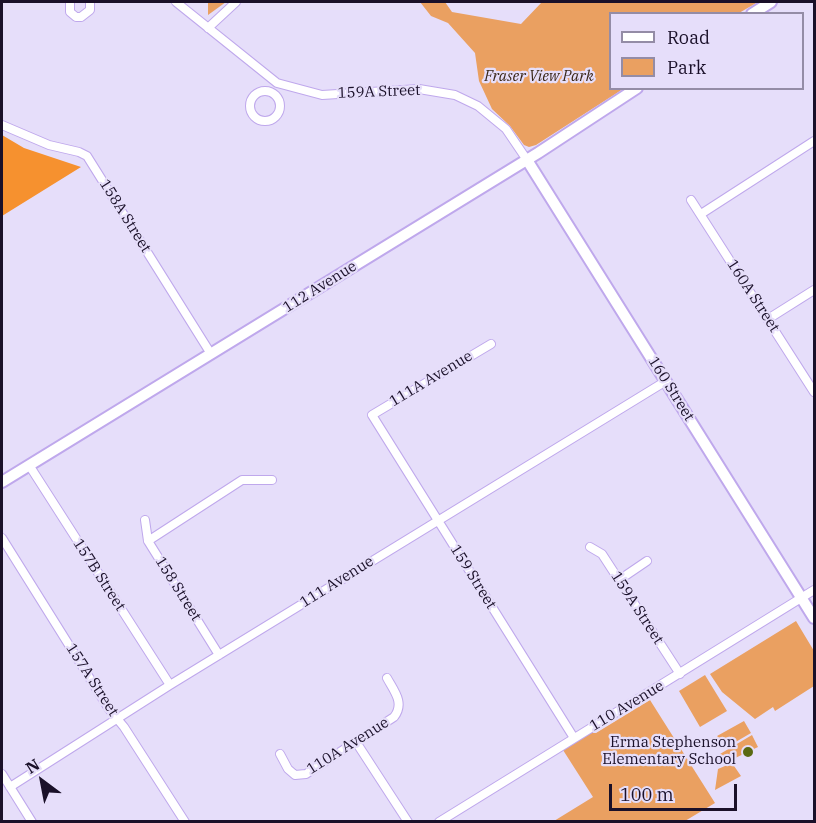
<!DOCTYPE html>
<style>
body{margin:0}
#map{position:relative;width:816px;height:823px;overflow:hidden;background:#e6defa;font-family:"IBM Plex Serif",serif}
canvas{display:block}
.frame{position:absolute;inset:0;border:3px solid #1a1029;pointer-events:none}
.legend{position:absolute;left:609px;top:12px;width:195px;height:78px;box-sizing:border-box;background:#e6defa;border:2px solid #948ca6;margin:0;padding:8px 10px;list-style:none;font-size:18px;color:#1a1029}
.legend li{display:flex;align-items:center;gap:12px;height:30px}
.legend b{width:30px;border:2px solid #948ca6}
.north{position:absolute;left:12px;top:751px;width:60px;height:60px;-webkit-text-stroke:4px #e6defa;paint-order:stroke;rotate:328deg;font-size:16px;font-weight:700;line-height:24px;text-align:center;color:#1a1029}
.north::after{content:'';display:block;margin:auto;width:21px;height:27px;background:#1a1029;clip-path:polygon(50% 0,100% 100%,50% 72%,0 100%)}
.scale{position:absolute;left:609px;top:784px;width:128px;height:27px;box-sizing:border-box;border:3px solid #1a1029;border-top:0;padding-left:8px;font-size:18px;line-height:21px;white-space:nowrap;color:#1a1029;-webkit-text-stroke:4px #e6defa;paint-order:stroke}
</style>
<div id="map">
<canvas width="816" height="823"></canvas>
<div class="frame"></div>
<ul class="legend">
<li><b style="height:8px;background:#fff"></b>Road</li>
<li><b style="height:16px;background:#eaa061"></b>Park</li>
</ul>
<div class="north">N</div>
<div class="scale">100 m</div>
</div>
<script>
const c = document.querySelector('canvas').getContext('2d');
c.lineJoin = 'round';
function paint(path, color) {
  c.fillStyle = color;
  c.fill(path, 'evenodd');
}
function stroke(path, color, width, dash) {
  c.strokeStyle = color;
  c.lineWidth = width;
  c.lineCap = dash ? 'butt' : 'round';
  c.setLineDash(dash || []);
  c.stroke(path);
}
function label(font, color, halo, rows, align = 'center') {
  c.font = font + ' "IBM Plex Serif",serif';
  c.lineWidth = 4.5;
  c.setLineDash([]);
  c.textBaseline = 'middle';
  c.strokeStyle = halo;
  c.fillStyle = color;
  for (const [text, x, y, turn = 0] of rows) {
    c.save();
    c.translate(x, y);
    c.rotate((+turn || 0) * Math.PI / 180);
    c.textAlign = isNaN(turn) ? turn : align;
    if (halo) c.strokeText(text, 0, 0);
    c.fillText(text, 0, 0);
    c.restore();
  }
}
const green = new Path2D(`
 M208 2H226L208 15Z
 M420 2H445L452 12 521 24 542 2H758L739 13 610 14V88L623 89 536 145 529 147 524 145 510 126 492 109 479 81 475 53 448 23 431 16Z
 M796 621 814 651V686L775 711 773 707 755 719 722 692 710 674Z
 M705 675 727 711 700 727 679 691Z
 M650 700 715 803 685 821H554L593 797 563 750 590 733H596Z
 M744 721 751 733 727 747 717 736Z
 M752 735 758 747 725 763 720 754Z
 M732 763 741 776 715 790 718 769Z`);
const forest = new Path2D(`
 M2 135 24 148 81 167 2 216Z`);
const street = new Path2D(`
 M70 2V12L76 17H81L90 10V2
 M176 2 277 83 322 95 419 89 455 95 478 106 506 129 527 160
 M208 28 236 2
 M250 106a15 15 0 1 1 30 0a15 15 0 1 1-30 0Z
 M2 125 49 145 79 152 87 156 211 354
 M691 200 814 392
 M701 214 814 141
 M768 319 814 290
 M491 344 372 415 574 738
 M29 465 170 685
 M145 520 148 541 219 655
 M2 538 109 709 124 727 185 822
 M148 541 242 480H272
 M590 547 602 554 680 674
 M619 580 647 561
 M356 742 408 822
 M280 754 288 769 295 775 306 774 394 717C405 703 394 691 387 678
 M2 774 32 822
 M10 787 170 685 666 381
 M439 822 814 590`);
const secondary = new Path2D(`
 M752 14 771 2
 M527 160 814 618
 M2 482 538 153 637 88`);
const markers = [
 [748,752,6,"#5a6912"]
];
const parkNames = [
 ["Fraser View Park",539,77]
];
const streetNames = [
 ["159A Street",379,92,-2],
 ["158A Street",125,216,58],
 ["112 Avenue",320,287,-32],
 ["160A Street",753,296,57],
 ["111A Avenue",431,379,-31],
 ["160 Street",671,389,58],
 ["157B Street",99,575,57],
 ["159 Street",473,577,58],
 ["111 Avenue",337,582,-32],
 ["158 Street",178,589,58],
 ["159A Street",637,608,57],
 ["157A Street",92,680,57],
 ["110 Avenue",627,706,-31],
 ["110A Avenue",348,746,-32]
];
const poiNames = [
 ["Erma Stephenson",736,743],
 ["Elementary School",736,760]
];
paint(green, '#eaa061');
paint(forest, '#f6912f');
stroke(street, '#bfa8ec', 10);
stroke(secondary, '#bfa8ec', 14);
stroke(street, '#fff', 8);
stroke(secondary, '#fff', 10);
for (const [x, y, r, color] of markers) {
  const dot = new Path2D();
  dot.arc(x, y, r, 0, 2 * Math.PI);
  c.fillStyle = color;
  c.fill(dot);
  stroke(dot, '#e6defa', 2);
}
label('italic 15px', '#392617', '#e6defa', parkNames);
label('15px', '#1a1029', '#e6defa', streetNames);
label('15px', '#1a1029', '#e6defa', poiNames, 'right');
</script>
